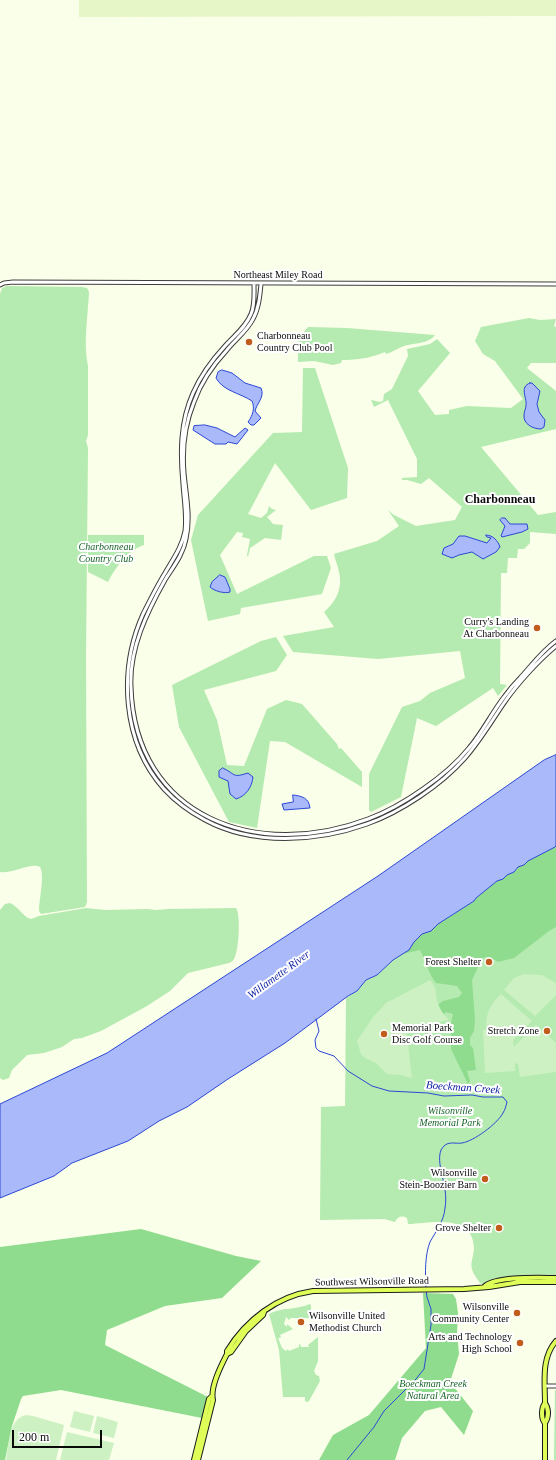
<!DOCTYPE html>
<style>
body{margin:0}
#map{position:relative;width:556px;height:1460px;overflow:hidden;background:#f9ffe8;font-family:Georgia,serif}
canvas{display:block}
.scale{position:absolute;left:12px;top:1430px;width:90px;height:18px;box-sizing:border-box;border:2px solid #0a0a0a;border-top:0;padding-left:5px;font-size:12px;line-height:14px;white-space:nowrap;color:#0a0a0a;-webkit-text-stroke:3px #fff;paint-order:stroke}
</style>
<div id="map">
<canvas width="556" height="1460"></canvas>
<div class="scale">200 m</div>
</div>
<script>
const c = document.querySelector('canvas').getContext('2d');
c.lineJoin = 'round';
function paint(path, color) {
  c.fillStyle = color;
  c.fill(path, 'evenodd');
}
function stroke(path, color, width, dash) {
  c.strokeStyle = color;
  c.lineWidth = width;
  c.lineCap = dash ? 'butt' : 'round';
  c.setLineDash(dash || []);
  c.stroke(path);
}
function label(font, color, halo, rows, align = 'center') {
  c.font = font + ' Georgia,serif';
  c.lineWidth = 4;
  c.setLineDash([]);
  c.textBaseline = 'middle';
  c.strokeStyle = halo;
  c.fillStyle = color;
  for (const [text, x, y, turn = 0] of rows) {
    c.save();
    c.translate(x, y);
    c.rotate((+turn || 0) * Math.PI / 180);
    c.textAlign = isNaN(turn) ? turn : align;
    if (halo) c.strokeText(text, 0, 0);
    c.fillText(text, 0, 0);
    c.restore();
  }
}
const farmland = new Path2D(`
 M79 0H556V16L79 17Z`);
const green = new Path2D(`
 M7 286 82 287 87 288 89 292C88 315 83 344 88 366V435L86 441 88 448 86 656 87 902 85 907 41 914 39 911C39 900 45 875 40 867 32 862 12 874 0 872V294L2 288Z
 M529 318 540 320 556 319 554 326 556 327V363H531L527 368 556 391V429L481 447 538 515 556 512V534L530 532V543L524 549H518L517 558H508L507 573H501L500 684 507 685 498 696 493 688 436 726 417 718 401 797 371 812 369 810V774L402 707 420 701 430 693 465 678 460 651 378 659 293 652 283 636 334 627 324 612C336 602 343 588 339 572 338 566 335 560 334 554L377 541 399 526 388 510 394 515 416 526 455 520 462 507 429 478 421 484 407 480H402V478L417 477V459L388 400 374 407 371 400 380 402 383 401 384 394 392 389 408 356 407 349 430 344 437 339 450 353 418 391 435 415 449 414V410L467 406 511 408 523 399 495 361 483 354 475 341 481 327Z
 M308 327 347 328 435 335C429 344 413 343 404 346 398 348 393 352 386 354L385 352C371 358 357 360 342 360L341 363 333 365 314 361 298 362V339Z
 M303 368H315L348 468 347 498 311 510 275 463 248 514 261 518 267 513 269 506 272 509 276 510 267 517 273 524 283 525 281 540 265 538 250 548 248 557 247 555 250 539 242 537 243 533 237 532 220 555 237 594 314 556H327L331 568 322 594 241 608 240 614 208 621 191 540 198 515 273 433 302 432Z
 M88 535H144V545C128 550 115 568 108 582L88 572Z
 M276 637 287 655 276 671 204 690 217 720 227 765 244 766 267 709 286 700 302 704 337 744 339 749 341 748 362 772V787L285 742 270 741 257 828 229 822 179 727 172 685 261 641Z
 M556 846V1277L492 1281 482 1284 480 1283C477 1278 473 1274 472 1269 470 1263 474 1255 474 1248 473 1213 431 1223 408 1224L407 1218C402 1215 397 1217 395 1222L384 1219 320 1220 321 1107 345 1106 346 998 357 991 366 980 377 975 393 960Z
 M10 903C19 907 23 917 31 919L39 916 86 908 105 910 147 909 156 910 168 909 236 908C241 915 239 951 234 959 233 961 231 962 229 963L188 973 170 991 147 1006 101 1031 82 1038 74 1039 62 1047 44 1053 27 1055 12 1070 9 1078 3 1080 0 1078V910L5 904Z
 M310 1304 311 1305V1318H291L289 1320 286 1317 284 1324 287 1327V1324L293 1329 280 1335 281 1337 280 1338H278L282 1348 286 1351 288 1349 289 1351 299 1347V1344H300L301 1347H309L308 1345 318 1337V1361L314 1371 316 1375 319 1376 320 1381 309 1401 307 1402 305 1401V1397H283L279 1350 269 1314C282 1307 297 1310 310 1304Z
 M555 1390H556V1460H554Z`);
const forest = new Path2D(`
 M556 846V927L549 931 514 958 498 962 490 957H485L481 961 472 980 475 1020 474 1031 470 1038V1045L473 1048 476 1070 467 1071 470 1081 468 1084 451 1049V1023L453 1014 446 1012 441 1018 423 1016 443 1001 459 997 462 993 457 986 436 983C428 973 426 961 420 950L402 954 409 950 414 942 422 934 431 931 438 924 474 901 476 898 497 881 507 875 514 872 518 867 524 865 528 861Z
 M141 1229 236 1256 261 1261 222 1298 165 1306 107 1330 105 1345 208 1397 202 1418 61 1390 23 1396 21 1399 12 1426 5 1460H0V1247Z
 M423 1293 453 1294 456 1299 458 1313 457 1332 459 1354 450 1382 473 1411 464 1435 441 1407 425 1411 402 1438 395 1460H319L333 1435 369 1415 426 1348Z`);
const pitch = new Path2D(`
 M524 974 542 975 556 983V995L535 1016 504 990 514 978Z
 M430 980C438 990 435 990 437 1001 439 1008 443 1014 449 1020L406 1027 412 1078 401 1075 387 1074 376 1063 365 1058 361 1054 357 1041 373 1017 386 1003Z
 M501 994 532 1021 513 1040 514 1047 536 1025 556 1043V1072L520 1077 518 1064 515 1063V1071L485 1073 483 1030H487C484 1016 491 1003 501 994Z
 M74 1411 94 1416 90 1432 70 1427Z
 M26 1415 33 1416 64 1425 56 1460H6C9 1445 8 1419 26 1415Z
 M97 1416 118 1422 114 1438 93 1433Z
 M67 1432 114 1443 109 1460H60Z`);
const water = new Path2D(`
 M222 370 232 373 245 383 261 388C265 397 257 403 255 411L261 418 254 425H251L248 422C253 415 255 408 252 401 240 393 223 391 216 378L218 372Z
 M530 383H532L540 391 537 404 539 412 545 420 544 427 541 429C533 429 523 424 524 415 524 411 526 409 526 405 527 397 519 387 530 383Z
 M205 425 217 428 235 437 245 428 248 430 237 444 228 442 226 444H215L193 430 194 426Z
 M502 518H505L510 524H527L528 529 522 532 502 537 501 536 505 526 500 520Z
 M486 535C493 535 498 541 500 547L496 552 483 559 472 552 459 555 452 558 442 554 444 548 453 544 459 536H465L487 543 491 538 487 537Z
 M220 575 225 577 230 589V592C225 594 214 591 210 587L212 582Z
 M556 755V846L555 847 528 861 524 865 518 867 514 872 507 875 503 879 497 881 476 898 474 901 438 924 431 931 422 934 414 942 409 950 393 960 377 975 366 980 357 991 348 996 285 1043 228 1079 187 1107 159 1121 128 1141 72 1163 54 1176 0 1198V1104L107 1053 378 876 544 760Z
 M223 768C237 775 232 778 248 773L253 777C252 787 246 796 236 799L230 794 228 781 219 777V771Z
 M293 795C302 796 309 798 310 808L284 810 282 804 293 802Z`);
const stream = new Path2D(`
 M316 1019 319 1031 315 1040 316 1048 319 1051 334 1056 348 1071 372 1086 389 1091 428 1093 444 1096 472 1095 483 1097H503L507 1102C506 1106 505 1110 503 1113 497 1124 474 1141 462 1143 456 1144 449 1141 444 1146 434 1155 444 1178 445 1190 446 1195 446 1203 445 1208 444 1221 436 1231 430 1242 425 1254 425 1274 426 1287
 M347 1460 374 1427 384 1411 416 1379 424 1369 431 1325V1309L427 1297 426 1290`);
const minor = new Path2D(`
 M254 284C254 294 255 305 251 314 246 327 234 336 225 346 212 360 201 375 193 393 180 422 180 453 183 484 184 500 187 516 185 531 182 547 173 559 165 573 157 586 150 600 143 614 118 670 122 742 164 789 176 802 190 812 205 820 253 846 317 842 367 824 401 812 441 785 465 758 480 741 491 722 504 703 517 684 539 660 556 646
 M261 284C260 295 259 308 253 319 247 331 236 339 227 350 213 365 201 382 194 402 185 424 182 449 184 473 186 495 191 517 186 539 183 555 173 567 165 580 147 612 129 649 131 687 135 818 258 861 368 819 387 812 406 801 423 789 439 778 456 764 469 748 482 733 491 714 504 697 509 690 514 684 520 678 532 665 542 651 556 641
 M0 285 4 283 13 282 556 284
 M545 1386H556`);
const major = new Path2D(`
 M485 1286C498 1276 539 1278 556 1278
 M227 1354 231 1352 246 1331 263 1315 264 1312
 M545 1403C541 1408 541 1419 545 1423
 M194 1460 209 1399 212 1396
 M198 1460 213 1400C210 1387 221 1366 227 1354V1351C246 1320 277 1296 313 1291L464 1289 489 1287 520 1282H556
 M545 1460V1423C549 1417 549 1409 545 1403 545 1382 541 1358 556 1341`);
const markers = [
 [249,342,4,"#c15c1c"],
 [537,628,4,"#c15c1c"],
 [489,962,4,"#c15c1c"],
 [547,1031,4,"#c15c1c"],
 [384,1034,4,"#c15c1c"],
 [485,1179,4,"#c15c1c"],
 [499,1228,4,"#c15c1c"],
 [517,1313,4,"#c15c1c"],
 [301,1322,4,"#c15c1c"],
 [520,1343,4,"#c15c1c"]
];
const streetNames = [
 ["Northeast Miley Road",278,275],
 ["Southwest Wilsonville Road",372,1282,-1]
];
const poiNames = [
 ["Charbonneau",257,336,"left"],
 ["Country Club Pool",257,348,"left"],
 ["Curry's Landing",529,622],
 ["At Charbonneau",529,634],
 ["Forest Shelter",481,962],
 ["Memorial Park",392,1028,"left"],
 ["Disc Golf Course",392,1040,"left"],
 ["Stretch Zone",539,1031],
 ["Wilsonville",477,1173],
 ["Stein-Boozier Barn",477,1185],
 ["Grove Shelter",491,1228],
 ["Wilsonville",509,1307],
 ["Community Center",509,1319],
 ["Wilsonville United",309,1316,"left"],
 ["Methodist Church",309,1328,"left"],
 ["Arts and Technology",512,1337],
 ["High School",512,1349]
];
const parkNames = [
 ["Charbonneau",106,547],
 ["Country Club",106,559],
 ["Wilsonville",450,1111],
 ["Memorial Park",450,1123],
 ["Boeckman Creek",433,1384],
 ["Natural Area",433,1396]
];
const waterNames = [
 ["Willamette River",279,975,-36],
 ["Boeckman Creek",463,1088,4]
];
const quarterNames = [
 ["Charbonneau",500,500]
];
paint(farmland, '#e6f6c7');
paint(green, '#b5ebb0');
paint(forest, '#90dc8e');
paint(pitch, '#cdf1c2');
paint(water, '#a9b9fa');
stroke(water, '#2c48d5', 1);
stroke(stream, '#2c48d5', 1);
stroke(minor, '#3d3d3d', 5);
stroke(major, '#1b1b1b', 6);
stroke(minor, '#fff', 3);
stroke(major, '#dfff58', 4);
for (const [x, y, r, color] of markers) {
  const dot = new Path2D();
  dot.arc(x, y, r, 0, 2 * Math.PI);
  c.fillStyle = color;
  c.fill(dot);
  stroke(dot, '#fff', 1.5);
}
label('10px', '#0a0a0a', '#fff', streetNames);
label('10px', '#0a0a0a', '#fff', poiNames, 'right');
label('italic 10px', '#18642a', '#fff', parkNames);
label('italic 11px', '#0e21a2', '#fff', waterNames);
label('bold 12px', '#0a0a0a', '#fff', quarterNames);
</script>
